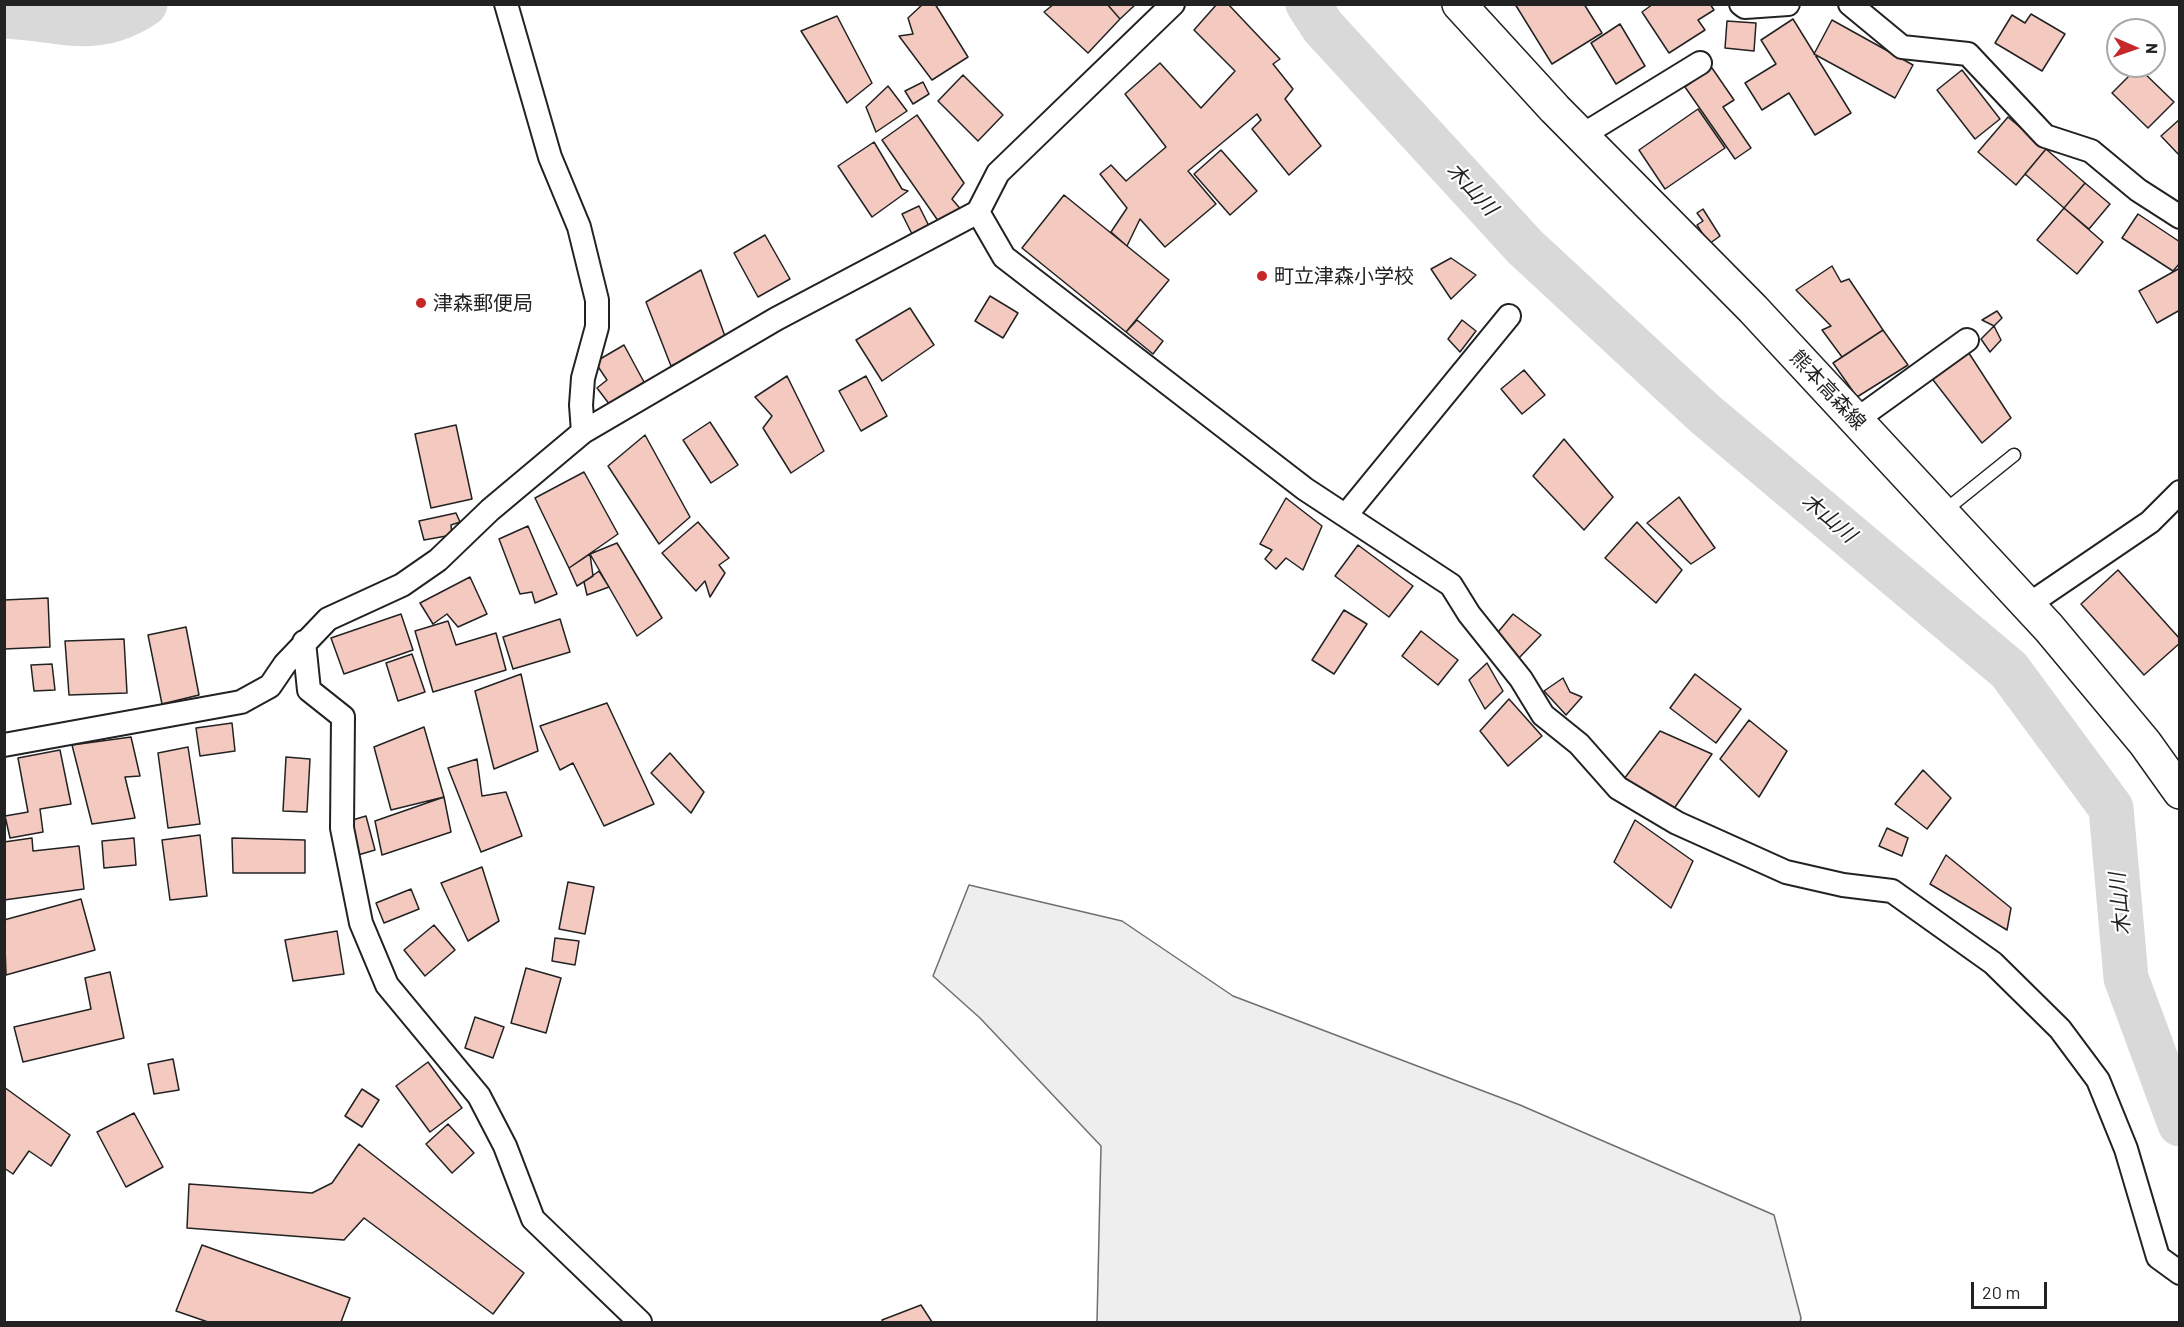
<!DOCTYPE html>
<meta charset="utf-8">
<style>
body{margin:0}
#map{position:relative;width:2184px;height:1327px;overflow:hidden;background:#fff;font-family:Barlow,sans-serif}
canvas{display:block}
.frame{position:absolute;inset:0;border:6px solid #222;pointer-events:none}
.north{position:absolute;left:2106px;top:18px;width:60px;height:60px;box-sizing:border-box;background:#fff;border:2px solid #a7a7a7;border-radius:50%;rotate:92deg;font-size:16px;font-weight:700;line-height:24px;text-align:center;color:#222}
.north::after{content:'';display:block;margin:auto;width:21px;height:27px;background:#c62828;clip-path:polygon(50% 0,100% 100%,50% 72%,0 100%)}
.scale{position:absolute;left:1971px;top:1282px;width:76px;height:27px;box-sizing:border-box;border:3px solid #222;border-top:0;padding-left:8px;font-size:18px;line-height:21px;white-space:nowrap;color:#222;-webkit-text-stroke:4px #fff;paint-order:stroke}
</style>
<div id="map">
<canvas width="2184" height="1327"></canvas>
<div class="frame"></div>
<div class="north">N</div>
<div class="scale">20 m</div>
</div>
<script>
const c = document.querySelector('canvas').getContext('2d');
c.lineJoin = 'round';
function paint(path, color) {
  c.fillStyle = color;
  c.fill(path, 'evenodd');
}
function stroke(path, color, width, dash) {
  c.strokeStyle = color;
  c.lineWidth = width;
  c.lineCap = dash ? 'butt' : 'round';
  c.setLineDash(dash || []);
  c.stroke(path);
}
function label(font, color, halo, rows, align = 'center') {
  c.font = font + ' Barlow,"Noto Sans JP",sans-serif';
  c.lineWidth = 4.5;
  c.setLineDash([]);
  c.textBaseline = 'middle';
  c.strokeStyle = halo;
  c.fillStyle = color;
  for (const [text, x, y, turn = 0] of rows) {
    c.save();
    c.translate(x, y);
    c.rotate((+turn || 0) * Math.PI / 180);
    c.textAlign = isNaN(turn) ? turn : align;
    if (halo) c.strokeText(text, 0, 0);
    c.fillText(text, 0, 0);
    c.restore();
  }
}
const green = new Path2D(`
 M969 885 1122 921 1233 996 1520 1105 1774 1215 1801 1318 1800 1322H1097L1101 1146 980 1018 933 976Z`);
const river = new Path2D(`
 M1308 4 1323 27 1525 247 1705 414 2009 670 2111 808 2126 978 2180 1124
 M4 16C58 18 96 38 145 4`);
const building = new Path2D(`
 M923 4H935L968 57 932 80 899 36 913 34 908 18Z
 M1054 4H1107L1120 19 1088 53 1044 12Z
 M1107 4H1136L1120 19Z
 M1217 4H1228L1280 59 1273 64 1293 89 1285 99 1321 146 1289 175 1252 129 1261 120 1257 114 1188 171 1216 204 1165 247 1140 219 1127 246 1111 232 1127 208 1100 174 1111 165 1126 181 1166 147 1125 94 1160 63 1201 108 1235 71 1194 30Z
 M1515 4H1584L1602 33 1552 64Z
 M1653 4H1710L1714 10 1698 20 1705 30 1669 53 1642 12Z
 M2031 14 2065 34 2042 71 1995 43 2012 15 2025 23Z
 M837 16 872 83 847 103 801 31Z
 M1793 19 1851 113 1815 135 1789 93 1762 110 1745 83 1776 64 1761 40Z
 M1832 20 1913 65 1895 98 1814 54Z
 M1727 21 1756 23 1754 51 1725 48Z
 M1620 24 1645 66 1616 84 1591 43Z
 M2138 67 2174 102 2148 128 2112 93Z
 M1712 68 1734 100 1723 107 1751 148 1735 159 1685 87Z
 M1962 70 2000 119 1975 139 1937 90Z
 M963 75 1003 115 978 141 938 101Z
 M923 82 929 94 913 104 905 91Z
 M888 86 907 111 876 132 866 107Z
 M1698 109 1725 148 1665 189 1639 150Z
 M917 115 964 183 952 199 963 212 941 225 882 140Z
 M2008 117 2046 149 2016 185 1978 152Z
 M2180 119V156L2161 136Z
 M874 142 902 189 908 191 872 217 838 166Z
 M2046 149 2085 183 2064 208 2025 174Z
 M1221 150 1257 191 1230 215 1194 174Z
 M2085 183 2110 204 2089 229 2064 208Z
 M1064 195 1169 280 1126 332 1022 248Z
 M919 206 929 226 914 238 902 214Z
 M2064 208 2103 242 2077 274 2037 240Z
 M1703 209 1720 236 1709 244 1697 225 1703 221 1697 213Z
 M2138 214 2180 242V263L2173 271 2122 238Z
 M765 235 790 279 758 297 734 253Z
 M1451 258 1476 275 1451 299 1431 269Z
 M1832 266 1841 282 1849 279 1883 330 1842 357 1822 330 1831 326 1796 290Z
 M2180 268V310L2157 323 2139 291Z
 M701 270 726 339 671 366 646 302Z
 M990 296 1018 313 1003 338 975 321Z
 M910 308 934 345 882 381 856 340Z
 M1997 311 2002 318 1994 326 1982 320Z
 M1137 320 1163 341 1153 354 1126 332Z
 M1462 320 1476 331 1460 352 1448 339Z
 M1994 326 2001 340 1990 352 1981 339Z
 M1883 330 1908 365 1857 397 1833 363Z
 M624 345 644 382 610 405 597 388 607 380 595 362Z
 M1965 347 2011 418 1982 443 1930 376Z
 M1524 370 1545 395 1522 414 1501 389Z
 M787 376 824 451 791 473 763 428 772 416 755 397Z
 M866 376 887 416 861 431 839 391Z
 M710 422 738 465 711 483 683 440Z
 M456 425 472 499 431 508 415 434Z
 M645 435 690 517 659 544 608 466Z
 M1564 439 1613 497 1584 530 1533 476Z
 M584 472 618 534 569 568 535 498Z
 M1679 497 1715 548 1691 564 1647 523Z
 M1286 498 1322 526 1303 570 1286 558 1276 569 1265 559 1272 550 1260 544Z
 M456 513 460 522 451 525 452 535 424 540 419 521Z
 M698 522 729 558 719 565 725 573 710 597 705 581 696 591 662 553Z
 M1637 522 1682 570 1656 603 1605 558Z
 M528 526 557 594 535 603 532 592 520 594 499 539Z
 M617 543 662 618 637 636 590 554Z
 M1358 545 1413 586 1389 617 1335 576Z
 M590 554 593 576 577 586 569 568Z
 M2118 570 2180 639V643L2144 675 2081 604Z
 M599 571 609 587 587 595 584 582Z
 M470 577 487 614 458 627 447 614 433 624 420 603Z
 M48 598 50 647 4 649V600Z
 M1344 610 1367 624 1334 674 1312 660Z
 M401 614 413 650 344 674 331 638Z
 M1513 614 1541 635 1518 659 1494 637Z
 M560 619 570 652 513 669 503 637Z
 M448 621 456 645 496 633 506 670 433 692 415 631Z
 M186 627 199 695 162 704 148 635Z
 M1421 631 1458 660 1438 685 1402 656Z
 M124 639 127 693 69 695 65 641Z
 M412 654 425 692 398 701 386 663Z
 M1487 663 1503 691 1485 709 1469 680Z
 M52 664 55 690 34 691 31 665Z
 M521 674 538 751 494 769 475 691Z
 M1695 674 1741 709 1716 743 1670 708Z
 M1563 678 1570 692 1582 697 1566 715 1544 691Z
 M1509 699 1542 736 1508 766 1480 731Z
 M607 703 654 804 604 826 573 763 560 770 540 726Z
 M1749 720 1787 751 1759 797 1720 759Z
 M232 723 235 751 200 756 196 728Z
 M424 727 444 797 391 810 374 747Z
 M1660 731 1712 754 1673 810 1624 779Z
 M131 737 140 776 125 777 135 818 92 824 72 745Z
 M188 747 200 824 168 828 158 753Z
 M60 750 71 804 40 809 43 832 10 838 5 816 28 812 18 758Z
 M670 753 704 792 691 813 651 773Z
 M286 757 310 759 307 812 283 811Z
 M477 759 482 796 506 792 522 836 481 852 448 768Z
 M1923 770 1951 798 1927 829 1895 804Z
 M444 797 451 832 382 855 375 821Z
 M366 816 375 850 358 855 349 821Z
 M1635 820 1693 861 1671 908 1614 862Z
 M1887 828 1908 838 1902 856 1879 846Z
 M200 835 207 896 170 900 162 840Z
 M32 838 33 851 79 846 84 889 4 900V842Z
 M134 838 136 865 104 868 102 841Z
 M232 838 305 840V873H233Z
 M1946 855 2011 908 2007 930 1930 884Z
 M482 867 499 921 468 941 441 883Z
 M568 882 594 887 585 934 559 929Z
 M411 889 419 909 384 923 376 903Z
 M81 899 95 950 6 975 4 920Z
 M434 925 455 950 425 976 404 950Z
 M337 931 344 974 293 981 285 940Z
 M555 938 579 941 575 965 552 961Z
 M526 968 561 978 546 1033 511 1023Z
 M110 972 124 1038 23 1062 14 1027 91 1009 85 978Z
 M475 1017 504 1027 493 1058 465 1048Z
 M173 1059 179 1090 154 1094 148 1064Z
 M428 1062 462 1108 430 1132 396 1086Z
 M4 1087 70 1135 51 1166 29 1151 13 1174 4 1168Z
 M362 1089 379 1100 362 1127 345 1116Z
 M134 1113 163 1167 126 1187 97 1132Z
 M448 1124 474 1153 452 1173 426 1144Z
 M359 1144 524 1273 493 1314 364 1218 344 1240 187 1228 189 1184 312 1193 332 1183Z
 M202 1245 350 1298 341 1322H208L176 1311Z
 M921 1305 932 1322H883L882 1320Z`);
const lane = new Path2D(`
 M1943 512 2014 455`);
const street = new Path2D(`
 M506 4 550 157 579 227 597 300V327L583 378 581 405 583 432
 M1741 4 1745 7 1788 4
 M1850 4 1902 47 1968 54 2045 136 2091 151 2138 190 2180 217
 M1581 136 1700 63
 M978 212 1004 257 1305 489 1451 585 1469 614 1521 679 1543 715 1579 744 1618 788 1677 823 1786 872 1843 885 1892 891 1993 963 2060 1029 2098 1080 2126 1149 2158 1257 2180 1273
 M1856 420 1967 340
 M1346 515 1509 316
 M2028 605 2150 522 2180 492
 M304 642 309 690 343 717 342 828 361 923 387 985 479 1096 505 1146 533 1219 640 1322
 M4 745 241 702 270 686 285 664 328 619 402 585 438 560 490 510 583 432 776 319 978 212 998 173 1173 4`);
const primary = new Path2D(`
 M1459 4 1555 109 1753 309 2049 628 2145 743 2180 792`);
const markers = [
 [1262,276,6,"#c62828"],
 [421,303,6,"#c62828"]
];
const poiNames = [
 ["町立津森小学校",1274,276],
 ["津森郵便局",433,303]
];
const streetNames = [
 ["熊本高森線",1828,390,47]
];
const waterNames = [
 ["木山川",1472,189,47],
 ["木山川",1829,518,40],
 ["木山川",2120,904,-95]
];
paint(green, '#eee');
stroke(green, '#6f6f6f', 1.5);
stroke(river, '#d9d9d9', 45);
paint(building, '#f3c9c0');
stroke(building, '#222', 1.5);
stroke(lane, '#222', 15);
stroke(street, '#222', 26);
stroke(primary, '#222', 36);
stroke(lane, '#fff', 12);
stroke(street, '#fff', 22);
stroke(primary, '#fff', 33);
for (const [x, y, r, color] of markers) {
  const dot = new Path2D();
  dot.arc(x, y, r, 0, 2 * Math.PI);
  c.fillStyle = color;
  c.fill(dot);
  stroke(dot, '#fff', 2);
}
label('20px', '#222', '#fff', poiNames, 'left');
label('20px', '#222', '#fff', streetNames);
label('italic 21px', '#222', '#fff', waterNames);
</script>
